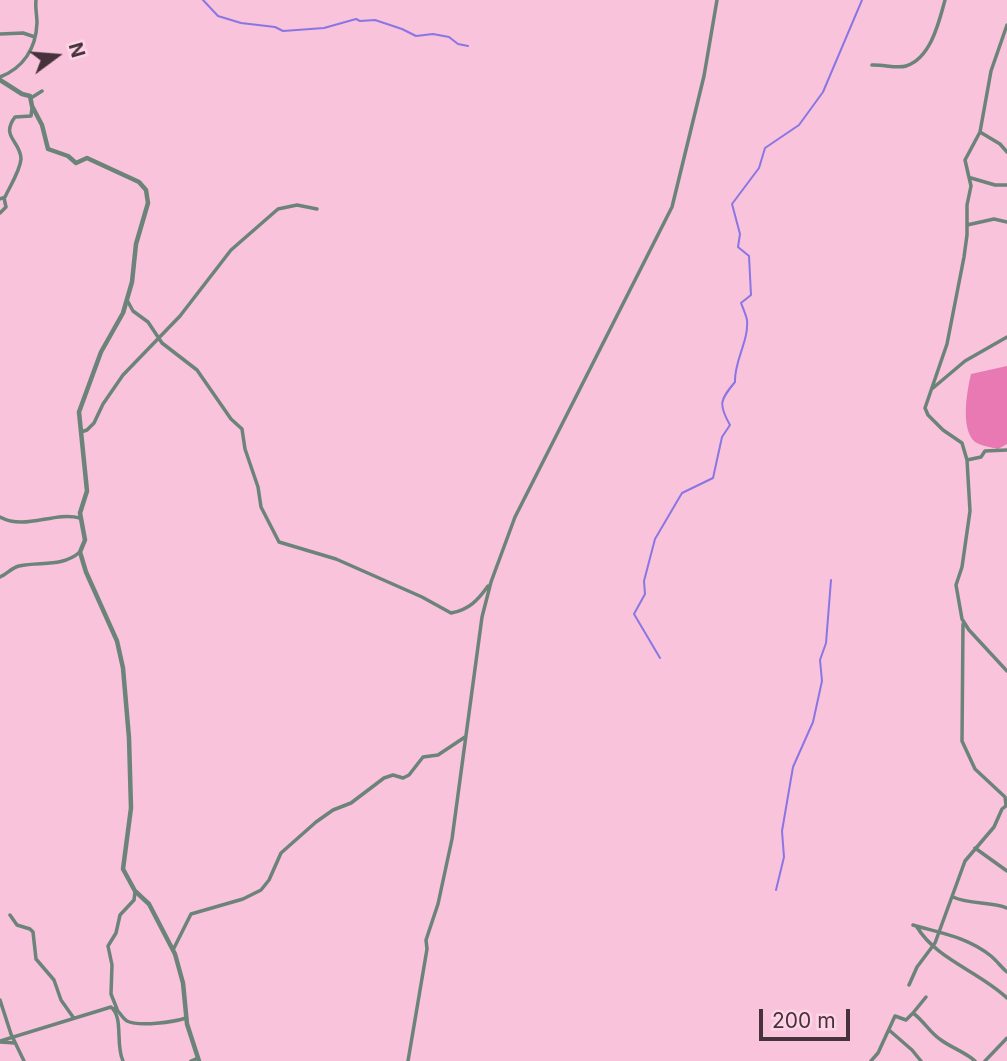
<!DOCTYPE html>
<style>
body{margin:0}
#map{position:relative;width:1007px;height:1061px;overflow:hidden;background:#f8c3db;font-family:Inter,sans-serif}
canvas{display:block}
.north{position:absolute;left:21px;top:21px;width:70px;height:70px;-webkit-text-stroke:5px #ffd4e7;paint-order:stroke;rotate:74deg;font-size:19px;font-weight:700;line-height:28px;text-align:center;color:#47323b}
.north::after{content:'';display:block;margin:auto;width:24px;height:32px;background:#47323b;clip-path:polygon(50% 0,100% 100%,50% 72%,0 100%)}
.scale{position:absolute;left:759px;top:1009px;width:91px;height:32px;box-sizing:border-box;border:4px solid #47323b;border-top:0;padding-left:9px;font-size:21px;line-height:24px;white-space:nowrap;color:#47323b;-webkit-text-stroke:5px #ffd4e7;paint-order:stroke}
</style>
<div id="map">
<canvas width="1007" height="1061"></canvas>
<div class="north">N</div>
<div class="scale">200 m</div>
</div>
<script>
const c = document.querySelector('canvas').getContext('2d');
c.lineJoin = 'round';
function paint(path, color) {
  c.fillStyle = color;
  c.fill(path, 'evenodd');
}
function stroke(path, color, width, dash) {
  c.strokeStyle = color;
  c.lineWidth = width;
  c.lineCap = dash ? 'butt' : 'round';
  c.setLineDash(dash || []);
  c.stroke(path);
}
const green = new Path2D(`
 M1007 366V444L998 449C991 447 981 446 975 442 960 429 967 391 971 374Z`);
const stream = new Path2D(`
 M203 0 218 16 241 23 275 27 283 31 324 28 356 19 360 21 375 20 402 29 416 36 433 34 449 37 458 44 468 46
 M660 658 634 614 645 594 644 581 655 539 682 493 713 478 722 437 730 425C718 404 720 400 735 382 734 361 749 341 747 320 746 315 743 308 741 303L751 295 749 256 738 247 740 234 732 204 759 168 765 148 799 125 823 92 862 0
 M776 890 784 857 782 831 793 767 813 722 822 681 820 660 826 643 831 580`);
const minor = new Path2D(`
 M1007 25 991 71 980 132 965 160 971 186 967 205V235L964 257 947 344 925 408 928 415 943 430 962 443 967 460 970 511 962 567 956 585 962 619 969 630 1007 671
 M0 34 23 33 35 37
 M872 65C882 64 897 69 906 66 931 58 939 22 945 0
 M0 77C23 68 36 49 37 23 37 15 35 8 36 0
 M31 98 42 91
 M980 132 1000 144 1007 152
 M971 178 995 185H1007
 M0 199 5 197C10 186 20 171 21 159 21 141 0 137 15 117L31 116 32 108
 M0 213 6 207 4 198
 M967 225 994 219 1007 222
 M127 300 133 311 148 322 162 343 197 370 231 419 242 429 245 449 258 487 261 507 279 542 336 559 422 597 451 613C469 610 478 600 488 586
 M933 388 965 361 1007 337
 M81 432 87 430 94 423 103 404 123 375 180 316 231 250 278 209 297 205 317 209
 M967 460 981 457 985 451 1007 450
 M0 517C26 531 53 511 80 518
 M0 577C7 574 11 568 19 566 41 561 61 568 80 552
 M963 624 962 741 975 769 1005 797 1006 805
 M975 848 1007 871
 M953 897C971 905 989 901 1007 908
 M10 915 17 925 30 929 33 932 36 959 54 980 61 1000 73 1017
 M913 925C940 933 968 937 991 956 997 961 1001 967 1007 972
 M917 927C936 959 980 972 1007 998
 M173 950 191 914 243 899 261 890 269 880 281 853 316 822 333 810 351 803 384 778 393 775 403 778 409 775 423 757 438 755 465 737
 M909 985 917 967 935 943 965 861 994 827 1002 809 1007 805
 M0 1000 11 1034 24 1061
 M115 1008C120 1012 122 1018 127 1021 139 1027 174 1022 186 1018
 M117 1009 111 994 112 965 108 946 116 933 120 915 134 900 135 892
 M913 1013 926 997
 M889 1030 912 1050 921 1061
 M0 1041 111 1007C124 1018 115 1044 123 1061
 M0 1042 15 1043
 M191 1061 198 1058
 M408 1061 427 949 426 940 438 904 452 839 482 617 491 582 515 517 672 207 704 76 717 0
 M871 1061 878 1053 895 1016 906 1020 913 1013C924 1021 930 1033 941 1040 952 1048 965 1052 975 1061
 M985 1061 1007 1038`);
const tertiary = new Path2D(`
 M0 80 22 94 30 96 32 106 42 125 48 149 68 156 76 163 87 158 139 182 146 190 148 203 136 244 132 282 123 313 101 352 79 412 87 491 80 513 85 540 80 552 86 572 117 641 123 668 129 738 131 808 123 869 135 891 149 904 175 954 183 983 187 1024 199 1061`);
paint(green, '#e979b2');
stroke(stream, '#8a75e4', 2);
stroke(minor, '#6c837a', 3.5);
stroke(tertiary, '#6c837a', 4.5);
</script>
